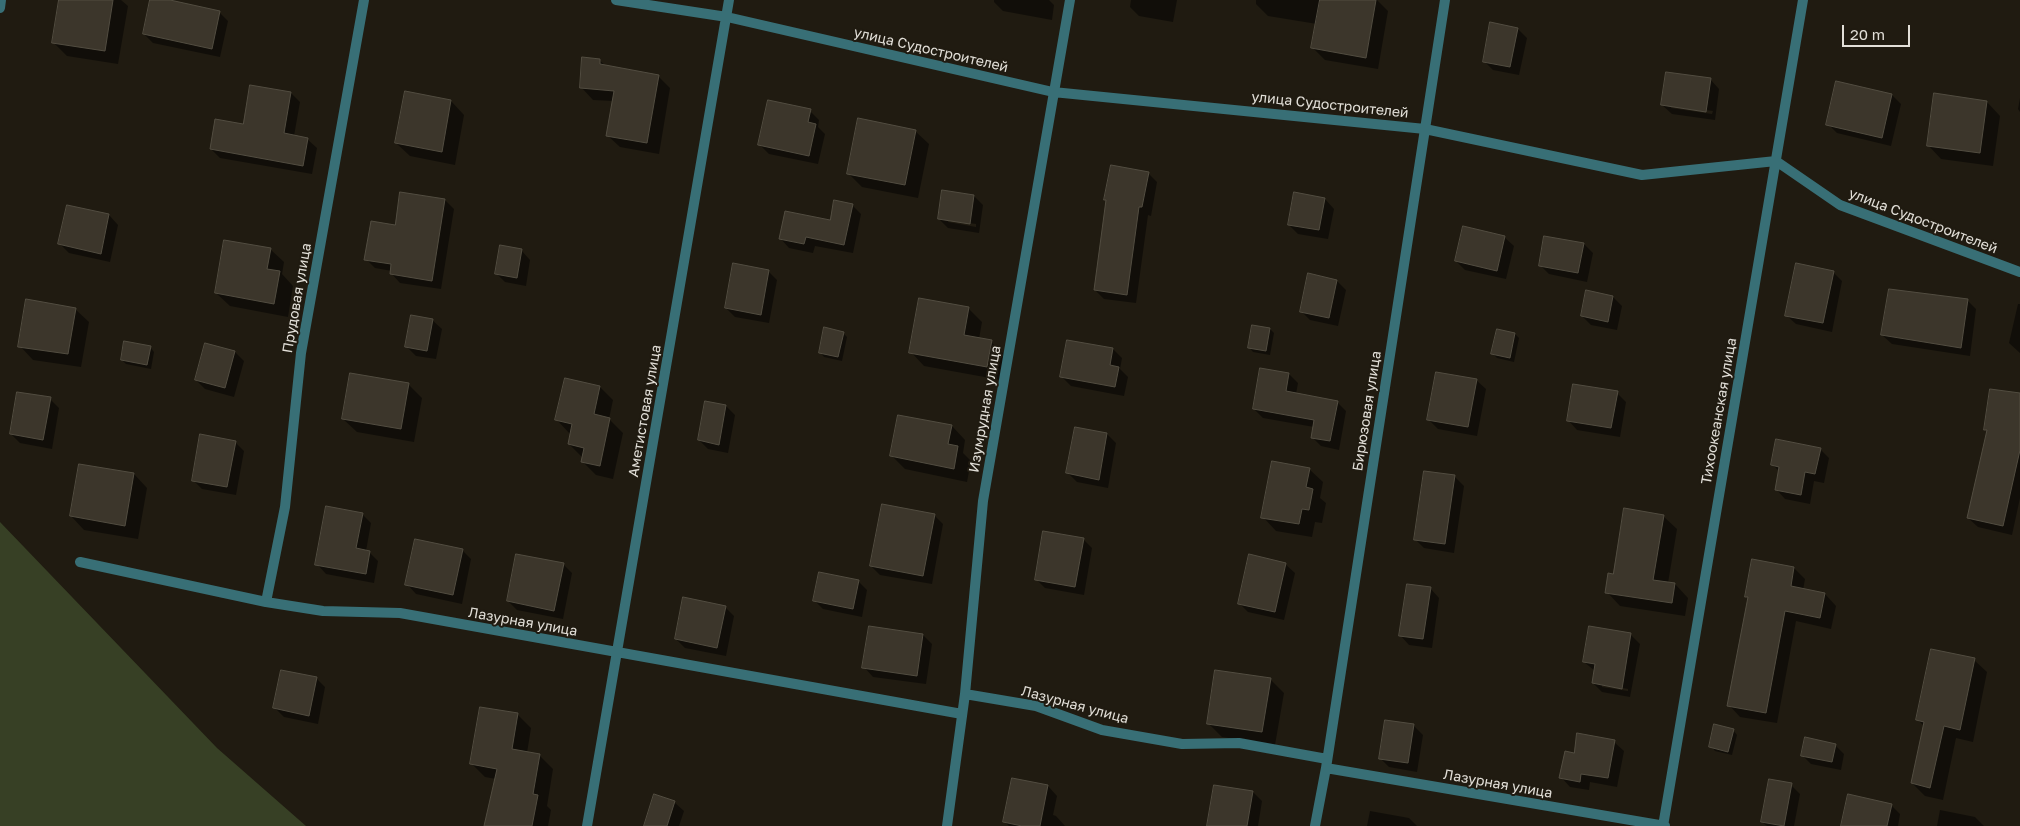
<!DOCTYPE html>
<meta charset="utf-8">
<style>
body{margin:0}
#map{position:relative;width:2020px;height:826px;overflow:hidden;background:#201b11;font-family:"Golos Text",sans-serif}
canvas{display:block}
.scale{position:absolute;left:1842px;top:25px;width:68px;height:22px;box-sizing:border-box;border:2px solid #e2dfd8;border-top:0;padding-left:6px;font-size:15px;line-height:18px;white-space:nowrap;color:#e2dfd8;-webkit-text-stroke:4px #201b11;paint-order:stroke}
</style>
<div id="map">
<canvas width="2020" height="826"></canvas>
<div class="scale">20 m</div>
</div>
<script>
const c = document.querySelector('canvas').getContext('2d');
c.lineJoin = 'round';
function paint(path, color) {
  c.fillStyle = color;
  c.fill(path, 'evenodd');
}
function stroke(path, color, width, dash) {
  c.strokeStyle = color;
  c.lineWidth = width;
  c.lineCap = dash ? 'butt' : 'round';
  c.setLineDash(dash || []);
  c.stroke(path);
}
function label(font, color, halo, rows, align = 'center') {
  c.font = font + ' "Golos Text",sans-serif';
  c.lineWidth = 4;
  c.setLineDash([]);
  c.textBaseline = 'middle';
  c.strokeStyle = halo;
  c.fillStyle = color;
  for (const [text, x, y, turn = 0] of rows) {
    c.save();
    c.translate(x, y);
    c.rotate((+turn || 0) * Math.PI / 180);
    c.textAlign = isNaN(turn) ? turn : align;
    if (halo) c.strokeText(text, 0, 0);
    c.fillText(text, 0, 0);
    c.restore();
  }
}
const green = new Path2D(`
 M0 522 217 748 306 826H0Z`);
const shadow = new Path2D(`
 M60 0H121L128 6 118 64 67 56 53 42Z
 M151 0H164L219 12 228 21 220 57 153 43 144 34Z
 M994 0H1049L1054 5 1052 20 1003 11 994 2Z
 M1131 0H1177L1173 22 1139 16 1130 7Z
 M1256 0H1377L1388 11 1378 69 1325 60 1313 48 1317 24 1268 16 1256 4Z
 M1518 29 1527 38 1519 75 1493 70 1484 61Z
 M599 60 606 66 658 76 670 88 659 154 620 147 607 135 613 101 593 100 581 87Z
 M1710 79 1719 89 1715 120 1672 114 1662 105ZM1671 105 1713 111 1712 114 1671 108Z
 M1837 83 1892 95 1901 104 1891 146 1837 133 1828 124Z
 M291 93 300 102 294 136 307 139 317 148 312 174 220 158 211 149Z
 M406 93 451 101 464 115 455 165 410 156 396 143Z
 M1935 95 1987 102 2000 116 1993 166 1941 159 1928 145Z
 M2020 98V112L2018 109Z
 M810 111 819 120 818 127 825 134 818 164 769 154 760 145Z
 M915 131 929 144 918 198 862 187 848 173Z
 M1148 173 1157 182 1151 216 1148 215 1136 303 1104 299 1095 290Z
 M974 196 983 205 979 233 948 228 939 219ZM948 220 976 224V227L948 222Z
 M1325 199 1334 209 1328 239 1298 234 1289 225Z
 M445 200 454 209 441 289 400 283 391 273 392 271 375 268 366 259 396 227Z
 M852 205 861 214 853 253 815 246 813 253 789 248 780 238 831 222Z
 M109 215 118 225 110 262 69 253 60 244Z
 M1504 237 1514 246 1506 279 1465 270 1456 261Z
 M1584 244 1593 253 1587 282 1549 274 1540 265Z
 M270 249 284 262 282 274 293 286 288 317 230 306 216 293Z
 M521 250 530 260 526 286 505 282 496 273Z
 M768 271 777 280 769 323 735 317 726 308Z
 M1833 272 1842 281 1832 332 1796 324 1786 315Z
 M1337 281 1346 290 1338 326 1310 320 1301 311Z
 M1613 297 1622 306 1617 330 1591 325 1582 316Z
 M1967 300 1976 309 1970 356 1892 344 1882 335Z
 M2018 304H2020V353L2009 343Z
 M968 308 982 322 979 339 991 342 1005 355 1001 380 924 366 911 352Z
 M75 309 89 322 81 367 33 360 20 346Z
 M432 320 442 329 436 359 416 356 407 347Z
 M1270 329 1274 333 1270 355 1253 352 1249 347Z
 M1498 330 1515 334 1519 338 1514 362 1497 358 1493 354Z
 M843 333 847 337 842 361 824 357 820 352Z
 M150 347 154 352 151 369 126 364 122 360Z
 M1113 349 1122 358 1120 369 1128 377 1124 396 1071 386 1062 377Z
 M235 352 244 361 234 397 205 389 196 380Z
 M1289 374 1298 383 1296 394 1337 402 1346 411 1339 450 1321 446 1312 437 1314 427 1263 418 1254 409Z
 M1476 380 1486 389 1477 436 1438 429 1429 420Z
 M408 384 422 398 414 442 357 432 343 419Z
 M600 387 613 400 609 419 623 433 613 479 596 475 582 461 583 458 569 444 570 434 557 420Z
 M1617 393 1626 402 1620 437 1577 430 1568 420Z
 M2020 395V498L2012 535 1978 527 1968 518 1987 432 1985 429Z
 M50 399 59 408 52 449 20 443 11 434Z
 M706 402 726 406 735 415 728 453 708 449 699 440Z
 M952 426 965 440 963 453 971 461 967 482 905 469 892 456Z
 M1107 434 1116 443 1108 488 1077 482 1068 473Z
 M235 442 244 451 236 495 202 489 193 480Z
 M1820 449 1829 458 1824 483 1814 481 1810 504 1785 499 1776 489 1780 472 1773 465Z
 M80 465 134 474 147 488 138 539 84 530 71 516Z
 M1309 469 1323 482 1320 498 1326 503 1322 523 1315 522 1312 537 1276 531 1263 517Z
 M1425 472 1455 477 1464 486 1454 553 1424 548 1415 539Z
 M362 514 371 523 366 551 369 552 378 561 374 583 326 574 317 564Z
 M934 515 943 524 932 584 880 575 871 566Z
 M1663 516 1677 529 1668 583 1675 584 1688 598 1685 616 1620 606 1607 592 1614 576Z
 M1083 539 1092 548 1084 595 1045 588 1036 579Z
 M462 550 471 559 462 604 416 594 407 584Z
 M1753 561 1794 568 1805 579 1803 590 1825 594 1836 606 1831 629 1796 621 1777 723 1740 717 1729 705 1749 598 1747 596Z
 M563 564 572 573 563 619 517 610 508 601Z
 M1285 564 1295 573 1284 620 1248 612 1239 603Z
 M858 581 867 590 862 617 823 609 814 600Z
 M1430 588 1439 598 1432 648 1409 645 1400 635Z
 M725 607 734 616 726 656 685 648 676 639Z
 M923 635 932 644 926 684 873 677 864 667Z
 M1631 635 1640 644 1630 697 1602 692 1593 683 1595 671 1584 662ZM1602 684 1628 689V691L1602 687Z
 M1974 660 1987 672 1973 742 1956 738 1943 800 1925 796 1912 783 1924 726 1918 720Z
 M316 678 325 687 318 724 284 717 275 708Z
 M1270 679 1284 693 1275 745 1222 737 1208 723Z
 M517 714 531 728 527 753 539 755 553 769 547 806 551 810 548 826H485L496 779 485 777 472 764Z
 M1414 726 1423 735 1417 772 1389 767 1380 758Z
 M1733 730 1737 735 1732 755 1715 751 1711 746Z
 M1614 742 1624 751 1617 787 1590 782 1589 790 1570 787 1561 777 1575 754Z
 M1835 745 1844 754 1841 770 1811 764 1802 755Z
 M1791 785 1800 794 1794 826H1767L1762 822Z
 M1048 786 1057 796 1053 815 1056 816 1065 826H1009L1005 822Z
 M1253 792 1262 801 1258 826H1208Z
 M674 802 684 811 679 826H645Z
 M1891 805 1900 814 1898 826H1842Z
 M1940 810 1975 817 1984 826H1937Z
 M1370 811 1409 818 1417 826H1367Z`);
const building = new Path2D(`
 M59 0H113L105 51 52 43Z
 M150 0H170L220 11 212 49 143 34Z
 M1320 0H1376L1366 58 1311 48Z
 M1490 22 1518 28 1510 67 1483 62Z
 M582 57 600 59V64L659 75 647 143 606 136 614 91 580 88Z
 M1666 72 1711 78 1706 112 1661 105Z
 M1836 81 1892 94 1882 138 1826 125Z
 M250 85 291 92 284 133 308 138 303 166 210 149 215 119 243 124Z
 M405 91 451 100 442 152 395 143Z
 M1934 93 1987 101 1980 153 1927 146Z
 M768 100 811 109 808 122 816 124 809 156 758 145Z
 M858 118 916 130 905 185 847 174Z
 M1111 165 1149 172 1142 207H1139L1127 295 1094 290 1106 200H1104Z
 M942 190 974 195 970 224 938 219Z
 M400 192 445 199 432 281 390 274 391 264 364 260 371 221 395 225Z
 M1294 192 1325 198 1319 230 1288 225Z
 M834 200 853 204 844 245 806 237 804 244 779 239 785 211 830 220Z
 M67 205 109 214 101 254 58 244Z
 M1463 226 1505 236 1497 271 1455 261Z
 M1544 236 1584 243 1578 273 1539 266Z
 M224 240 271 248 267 269 280 271 274 304 215 293Z
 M500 245 522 249 517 278 495 274Z
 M733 263 769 270 761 315 725 308Z
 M1796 263 1834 271 1823 323 1785 316Z
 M1308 273 1337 280 1329 318 1300 312Z
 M1889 289 1968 299 1961 348 1881 335Z
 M1586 290 1613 296 1608 322 1581 316Z
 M919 298 969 307 964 335 992 340 987 367 909 353Z
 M26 299 76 308 68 354 18 347Z
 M411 315 433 319 427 351 405 347Z
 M1252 325 1270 328 1266 351 1248 348Z
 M824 327 844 332 838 357 819 353Z
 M1497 329 1515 333 1510 358 1491 354Z
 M1067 340 1113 348 1110 365 1119 367 1115 387 1060 377Z
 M124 341 151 346 147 365 121 360Z
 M205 343 235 351 225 388 195 380Z
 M1260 368 1289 373 1286 391 1338 401 1330 441 1311 438 1314 420 1253 409Z
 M1436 372 1477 379 1468 427 1427 420Z
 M350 373 409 383 401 429 342 419Z
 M565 378 600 386 594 414 610 418 600 466 581 462 584 448 568 444 572 424 555 420Z
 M1573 384 1618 391 1611 428 1567 421Z
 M1990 389 2020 393V450L2003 526 1967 518 1987 430H1984Z
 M17 392 51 397 43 440 10 434Z
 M705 401 726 405 719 445 698 440Z
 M898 415 952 425 948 444 958 446 954 469 890 456Z
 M1075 427 1107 433 1099 480 1066 473Z
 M200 434 236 441 227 487 192 481Z
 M1776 439 1821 448 1815 474 1805 472 1801 495 1775 490 1779 467 1771 465Z
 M1272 461 1310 468 1306 487 1313 489 1309 510 1302 509 1299 524 1261 518Z
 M79 464 134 473 125 526 70 516Z
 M1424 471 1455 475 1445 544 1414 540Z
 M882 504 935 514 923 576 870 566Z
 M326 506 363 513 356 548 370 551 366 574 315 565Z
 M1624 508 1664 515 1653 580 1675 583 1672 603 1605 593 1608 573 1613 574Z
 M1043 531 1084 538 1075 587 1035 580Z
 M415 539 463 549 453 595 405 585Z
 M516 554 564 563 554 611 507 601Z
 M1249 554 1286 563 1275 612 1238 604Z
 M1752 559 1794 567 1791 586 1825 593 1820 618 1785 611 1766 713 1727 706 1748 597H1745Z
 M819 572 859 580 853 609 813 601Z
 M1407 584 1431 587 1423 639 1399 636Z
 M683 597 726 606 717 648 675 639Z
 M869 626 923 634 917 676 862 668Z
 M1589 626 1631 633 1622 689 1592 683 1595 664 1583 662Z
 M1931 649 1975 658 1960 730 1944 726 1930 788 1911 783 1924 722 1916 720Z
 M281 670 317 677 309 716 273 708Z
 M1215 670 1271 678 1262 732 1207 724Z
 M480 707 518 713 512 749 540 754 533 794 538 795 532 826H484L497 769 470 764Z
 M1385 720 1414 724 1408 763 1379 759Z
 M1714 724 1734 729 1728 752 1709 747Z
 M1577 733 1615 740 1608 778 1581 774 1580 782 1559 778 1565 751 1574 753Z
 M1805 737 1836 744 1832 762 1801 756Z
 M1012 778 1048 785 1040 826H1022L1003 822Z
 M1769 779 1792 783 1784 826 1761 822Z
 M1214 785 1253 791 1247 826H1207Z
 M654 794 675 801 667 826H644Z
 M1848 794 1892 804 1887 826H1841Z`);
const minor = new Path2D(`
 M616 0 727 17 1053 92 1425 129 1642 175 1776 161 1840 205 2020 272
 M0 8 1 0
 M80 562 266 602 323 611 400 613 962 714
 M266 602 285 507 301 353 364 0
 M965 694 1036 706 1102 730 1182 744 1239 743 1327 759
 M1326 768 1665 826
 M587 826 729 0
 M947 826 965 694 983 501 1070 0
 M1315 826 1326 768 1445 0
 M1663 826 1803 0`);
const streetNames = [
 ["улица Судостроителей",931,50,13],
 ["улица Судостроителей",1330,105,6],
 ["улица Судостроителей",1923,221,21],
 ["Прудовая улица",297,298,-80],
 ["Изумрудная улица",985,409,-80],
 ["Аметистовая улица",645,411,-80],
 ["Бирюзовая улица",1367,411,-81],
 ["Тихоокеанская улица",1719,411,-80],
 ["Лазурная улица",523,622,10],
 ["Лазурная улица",1075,705,15],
 ["Лазурная улица",1498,784,10]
];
paint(green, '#374025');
paint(shadow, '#0007');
paint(building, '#3c362b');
stroke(building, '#524d41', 1);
stroke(minor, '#386f76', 10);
label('14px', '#e2dfd8', '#201b11', streetNames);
</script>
